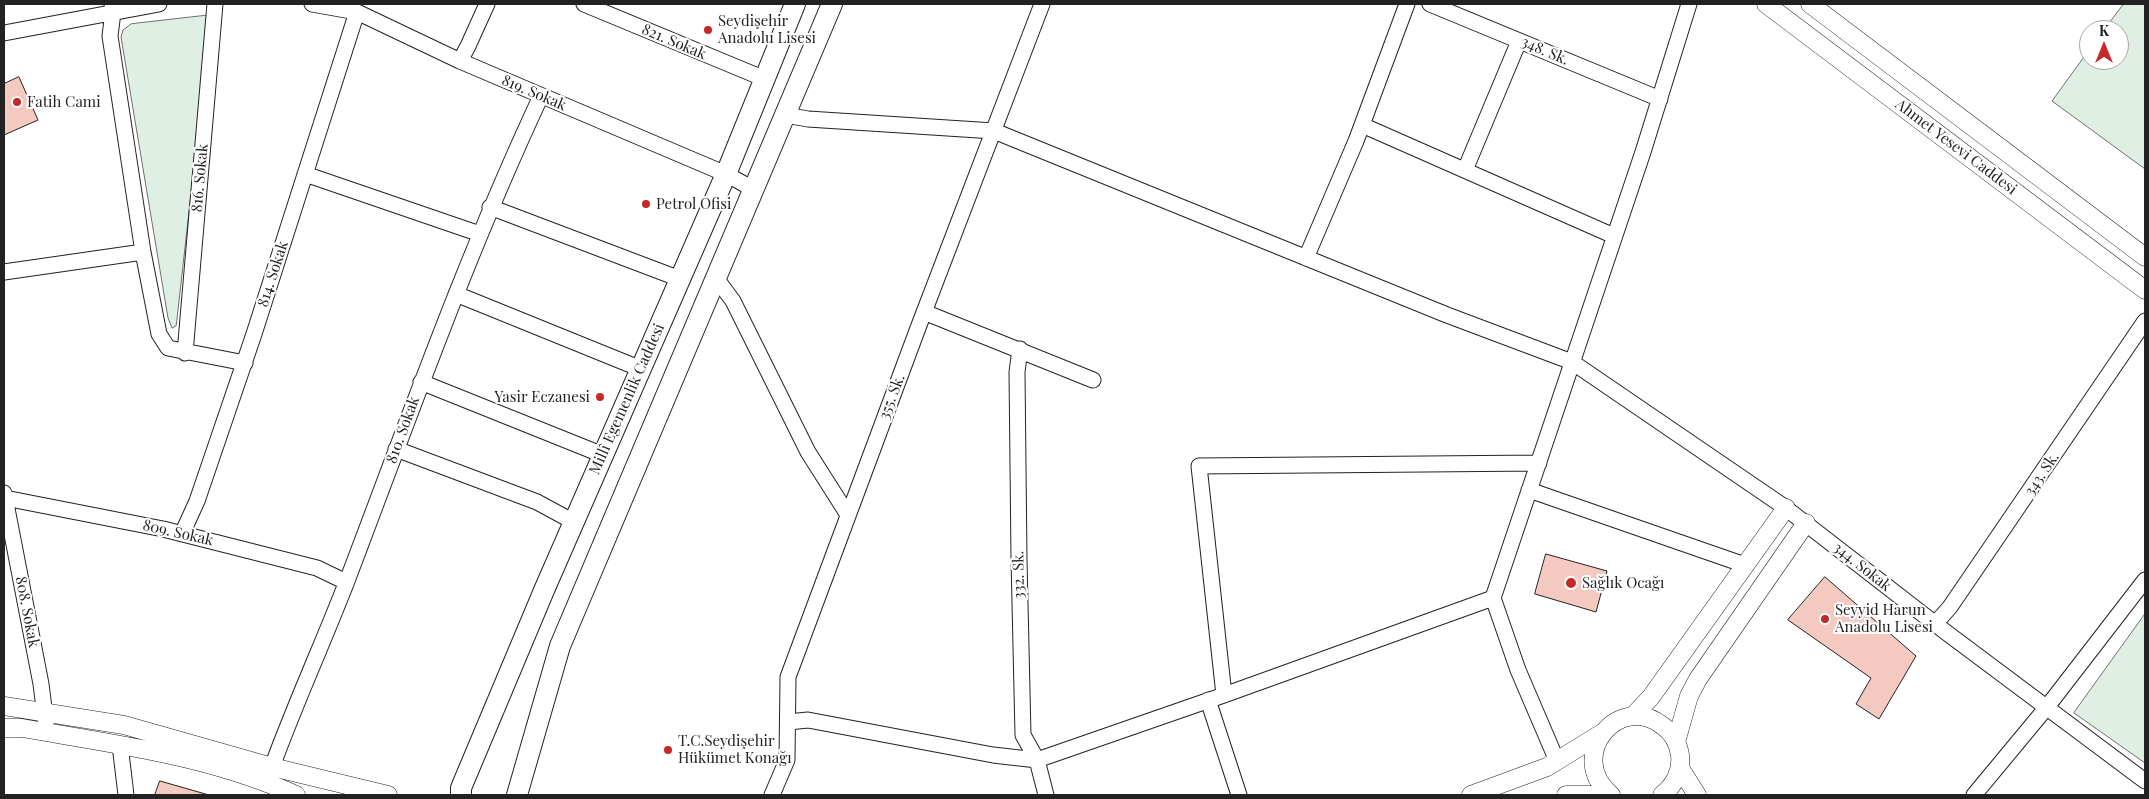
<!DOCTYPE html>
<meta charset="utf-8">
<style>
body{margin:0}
#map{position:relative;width:2149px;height:799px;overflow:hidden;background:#fff;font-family:"Playfair Display",serif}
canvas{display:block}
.frame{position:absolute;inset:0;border:5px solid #222;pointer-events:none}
.north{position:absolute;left:2079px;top:20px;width:50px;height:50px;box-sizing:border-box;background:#fff;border:1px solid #a7a7a7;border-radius:50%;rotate:0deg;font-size:14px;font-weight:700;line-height:20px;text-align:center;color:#222}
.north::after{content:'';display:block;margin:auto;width:18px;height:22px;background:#c62828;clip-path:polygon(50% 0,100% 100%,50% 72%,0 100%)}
</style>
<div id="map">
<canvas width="2149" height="799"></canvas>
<div class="frame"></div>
<div class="north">K</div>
</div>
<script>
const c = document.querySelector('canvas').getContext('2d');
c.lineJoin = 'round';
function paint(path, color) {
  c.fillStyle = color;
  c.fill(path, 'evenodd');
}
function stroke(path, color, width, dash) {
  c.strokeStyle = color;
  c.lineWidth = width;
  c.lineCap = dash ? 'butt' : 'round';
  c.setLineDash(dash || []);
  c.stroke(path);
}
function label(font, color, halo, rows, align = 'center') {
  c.font = font + ' "Playfair Display",serif';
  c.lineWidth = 4;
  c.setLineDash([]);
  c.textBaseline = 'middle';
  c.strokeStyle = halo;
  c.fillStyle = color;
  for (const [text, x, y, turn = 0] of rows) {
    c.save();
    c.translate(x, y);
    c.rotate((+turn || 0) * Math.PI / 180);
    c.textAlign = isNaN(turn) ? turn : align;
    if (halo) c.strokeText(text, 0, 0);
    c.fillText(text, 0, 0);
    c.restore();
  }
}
const green = new Path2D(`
 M2124 4H2145V169L2052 101 2089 50V60H2119V30H2104Z
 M211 15 177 319 176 326 172 328 168 318 121 37 123 30 131 24Z
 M2145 614V763L2074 713Z`);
const building = new Path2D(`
 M19 77 38 120 4 135V84Z
 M1546 554 1607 571 1596 612 1535 594Z
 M1825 577 1916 656 1879 719 1856 704 1871 678 1788 620Z
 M160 781 209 795H155Z`);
const minor = new Path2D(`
 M112 4 113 12 110 36 143 252 159 334 168 348 245 363
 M312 4 357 12 460 61 726 174 753 189
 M584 4 765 79
 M1430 4 1660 99
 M4 33 159 4
 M460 61 468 46 487 4
 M785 115 808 119 994 131 1447 315 1572 362 1783 506 1947 633 2145 781
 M1362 125 1614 236
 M1465 170 1519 41
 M305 174 480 234
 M490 207 680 279
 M1306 258 1356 141 1407 4
 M4 272 143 252
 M716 278 733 301 808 452 848 515
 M456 294 641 369
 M924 312 1093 380
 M1020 349 1017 372 1019 559 1023 735 1037 760 1046 795
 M185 353 215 4
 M421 382 603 455
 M396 449 537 502 574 522
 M1529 490 1745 565
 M4 493 41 684 47 732
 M5 498 163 529 317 568 346 582
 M182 534 197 501 254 334 357 12
 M1935 624 1950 607 2145 321
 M1224 695 1199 466 1539 463
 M1208 700 1239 795
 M788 722 808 720 993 755 1037 760 1224 695 1493 598
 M120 745 126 795
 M1557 761 1518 670 1493 598 1643 152 1689 4
 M272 767C295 704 323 643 347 581 409 418 467 254 541 96
 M772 795 787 760 788 677 918 328 1042 4
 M1974 795 2047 707 2145 580`);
const tertiary = new Path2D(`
 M1766 4 2145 290
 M1810 4 2145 257
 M4 706 124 725 272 767 388 795
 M1633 716 1651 697 1786 508
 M4 728H22C114 744 210 756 296 795
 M1676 742 1689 696 1698 679 1806 523
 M1680 768 1697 795
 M1471 795 1547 767 1602 733
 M1566 795H1611
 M1611 795C1565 756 1619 691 1663 726 1673 733 1678 743 1680 755 1682 771 1674 786 1662 795`);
const secondary = new Path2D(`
 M461 795V788L545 588 726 174 795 4
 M517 795 560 646 832 4`);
const markers = [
 [708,30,5,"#c62828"],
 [17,102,5,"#c62828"],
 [646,204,5,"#c62828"],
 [600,397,5,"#c62828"],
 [1571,583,6,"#c62828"],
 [1825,619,5,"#c62828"],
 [668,750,5,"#c62828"]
];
const poiNames = [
 ["Seydişehir",718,21],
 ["Anadolu Lisesi",718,38],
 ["Fatih Cami",27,102],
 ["Petrol Ofisi",656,204],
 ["Yasir Eczanesi",590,397,"right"],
 ["Sağlık Ocağı",1582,583],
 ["Seyyid Harun",1835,610],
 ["Anadolu Lisesi",1835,627],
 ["T.C.Seydişehir",678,741],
 ["Hükümet Konağı",678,758]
];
const streetNames = [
 ["821. Sokak",674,42,23],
 ["348. Sk.",1545,51,23],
 ["819. Sokak",534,93,23],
 ["Ahmet Yesevi Caddesi",1956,147,37],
 ["816. Sokak",200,178,-85],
 ["814. Sokak",273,274,-72],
 ["355. Sk.",892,397,-69],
 ["Millî Egemenlik Caddesi",627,399,-66],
 ["810. Sokak",403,430,-70],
 ["343. Sk.",2042,474,-56],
 ["809. Sokak",178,533,13],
 ["344. Sokak",1862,567,38],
 ["332. Sk.",1019,575,-91],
 ["808. Sokak",27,612,79]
];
paint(green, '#e0efe3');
stroke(green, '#6f6f6f', 1);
paint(building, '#f3c9c0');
stroke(building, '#222', 1);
stroke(minor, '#222', 17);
stroke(tertiary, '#222', 19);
stroke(secondary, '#222', 22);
stroke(minor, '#fff', 15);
stroke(tertiary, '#fff', 18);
stroke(secondary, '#fff', 20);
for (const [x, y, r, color] of markers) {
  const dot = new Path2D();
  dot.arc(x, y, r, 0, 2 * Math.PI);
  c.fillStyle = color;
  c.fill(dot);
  stroke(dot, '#fff', 2);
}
label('15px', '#222', '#fff', poiNames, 'left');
label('15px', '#222', '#fff', streetNames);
</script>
